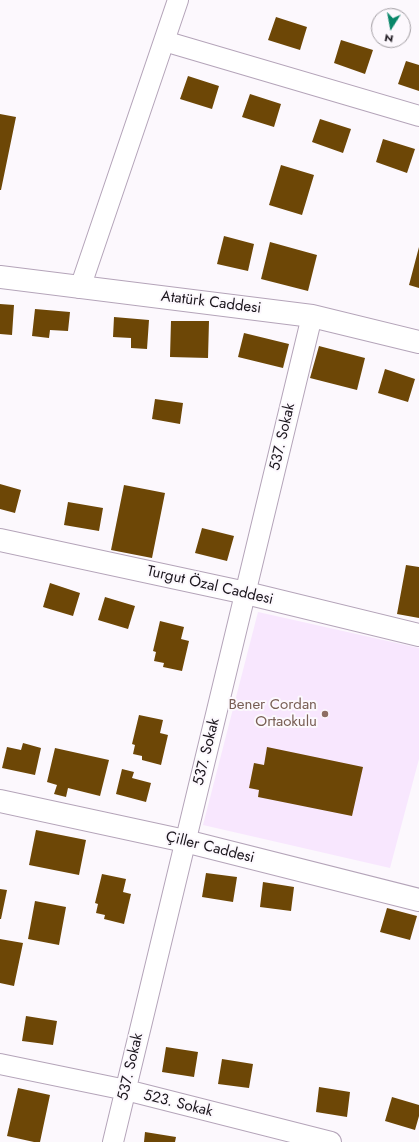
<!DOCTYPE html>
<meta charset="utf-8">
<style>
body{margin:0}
#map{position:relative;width:419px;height:1142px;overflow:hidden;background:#fcf8fd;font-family:Jost,sans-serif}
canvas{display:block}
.north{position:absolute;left:371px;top:8px;width:40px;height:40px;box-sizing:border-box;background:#fcf8fd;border:1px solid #a29ea3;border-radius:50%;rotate:191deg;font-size:11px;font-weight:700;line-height:16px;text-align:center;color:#1b161d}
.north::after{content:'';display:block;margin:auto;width:14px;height:18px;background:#088669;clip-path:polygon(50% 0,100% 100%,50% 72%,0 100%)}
</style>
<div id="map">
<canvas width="419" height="1142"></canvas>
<div class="north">N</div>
</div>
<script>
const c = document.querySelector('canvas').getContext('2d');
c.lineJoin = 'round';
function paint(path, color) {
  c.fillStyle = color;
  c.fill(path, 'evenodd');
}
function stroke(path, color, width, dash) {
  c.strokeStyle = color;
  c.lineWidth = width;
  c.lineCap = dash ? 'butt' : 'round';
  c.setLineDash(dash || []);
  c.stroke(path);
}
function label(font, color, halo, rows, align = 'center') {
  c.font = font + ' Jost,sans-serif';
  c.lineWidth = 4;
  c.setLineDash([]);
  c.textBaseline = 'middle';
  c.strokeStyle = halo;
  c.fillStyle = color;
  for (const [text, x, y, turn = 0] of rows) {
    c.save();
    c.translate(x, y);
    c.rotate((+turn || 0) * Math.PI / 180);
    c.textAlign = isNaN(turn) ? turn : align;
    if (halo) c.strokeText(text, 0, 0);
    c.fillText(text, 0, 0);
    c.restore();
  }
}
const built = new Path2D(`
 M258 612 419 648V759L390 868 203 825Z`);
const building = new Path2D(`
 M276 17 307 27 300 50 268 40Z
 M341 40 373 50 365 74 334 63Z
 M406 61 419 65V91L398 84Z
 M188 76 219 86 212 109 180 99Z
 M250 94 281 104 274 127 242 117Z
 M0 114 16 117 1 190H0Z
 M320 119 351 129 343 153 312 142Z
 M383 139 415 149 407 173 376 162Z
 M281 165 314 175 302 215 269 205Z
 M224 236 254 244 248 271 217 264Z
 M270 242 317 255 308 291 261 279Z
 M419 247V288L409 285Z
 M0 304 14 305 12 335 0 334Z
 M35 309 70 312 68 331 50 330 49 338 32 336Z
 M114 317 149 320 147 349 131 348V338L113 337Z
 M171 321H209L208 358 170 357Z
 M244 333 289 344 283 368 238 357Z
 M319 346 365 358 357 390 310 378Z
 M385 369 415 379 408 402 378 393Z
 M155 399 183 403 180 424 152 419Z
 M0 484 21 490 15 513 0 509Z
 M124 485 165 493 152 558 111 550Z
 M68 502 103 508 99 531 64 525Z
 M202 528 234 536 227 561 195 553Z
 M406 565 419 567V618L397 614Z
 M50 583 80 593 73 616 43 607Z
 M105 597 135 606 128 629 98 620Z
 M160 621 184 627 181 639 189 641 182 671 163 667 164 663 154 661 156 652 153 651Z
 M139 715 163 720 160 733 168 735 161 765 142 760V756L133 754 135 745 132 744Z
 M23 743 41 748 35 775 2 768 7 747 21 750Z
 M267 747 363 767 352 816 258 797 259 790 249 788 254 763 264 765Z
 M55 748 109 760 100 796 68 788 66 797 54 794 57 785 47 782Z
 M122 769 134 772 132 778 151 783 146 802 116 794Z
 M36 830 86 840 79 875 29 865Z
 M206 873 237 877 233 902 202 897Z
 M102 874 126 879 123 892 131 894 124 924 104 919 105 915 96 913 98 904 95 903Z
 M263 882 294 887 291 911 260 907Z
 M0 889 7 890 1 919H0Z
 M35 901 66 907 59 945 28 939Z
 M387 908 417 916 410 940 380 932Z
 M0 939 23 943 14 986 0 983Z
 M26 1016 57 1021 53 1045 22 1041Z
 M166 1047 198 1052 194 1077 162 1072Z
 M222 1059 253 1064 249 1088 218 1084Z
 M319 1087 350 1092 347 1117 316 1112Z
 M18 1088 50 1095 40 1142H34L7 1136Z
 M392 1097 419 1105V1116L415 1130 385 1121Z
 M145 1132 176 1137 175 1142H144Z`);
const street = new Path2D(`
 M164 41 419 116
 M80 288 178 0
 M0 1064 126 1090 331 1142
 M113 1142 312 316`);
const secondary = new Path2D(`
 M0 277 312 316 419 342
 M0 540 246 593 419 635
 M0 801 185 841 419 900`);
const markers = [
 [325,714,4,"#8d6e63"]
];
const streetNames = [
 ["Atatürk Caddesi",211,303,7],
 ["537. Sokak",283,437,-77],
 ["Turgut Özal Caddesi",210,586,13],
 ["537. Sokak",207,752,-76],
 ["Çiller Caddesi",210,848,14],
 ["537. Sokak",131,1067,-77],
 ["523. Sokak",178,1104,14]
];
const educationNames = [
 ["Bener Cordan",317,705],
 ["Ortaokulu",317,722]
];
paint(built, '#f8e7fe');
paint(building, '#6d4706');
stroke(street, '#b4a4b9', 22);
stroke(secondary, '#b4a4b9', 24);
stroke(street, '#fff', 20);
stroke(secondary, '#fff', 22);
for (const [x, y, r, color] of markers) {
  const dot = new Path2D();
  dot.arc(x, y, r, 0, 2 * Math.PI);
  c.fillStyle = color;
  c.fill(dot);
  stroke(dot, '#fcf8fd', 1.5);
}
label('15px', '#1b161d', '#fcf8fd', streetNames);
label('15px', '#785e54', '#fcf8fd', educationNames, 'right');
</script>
